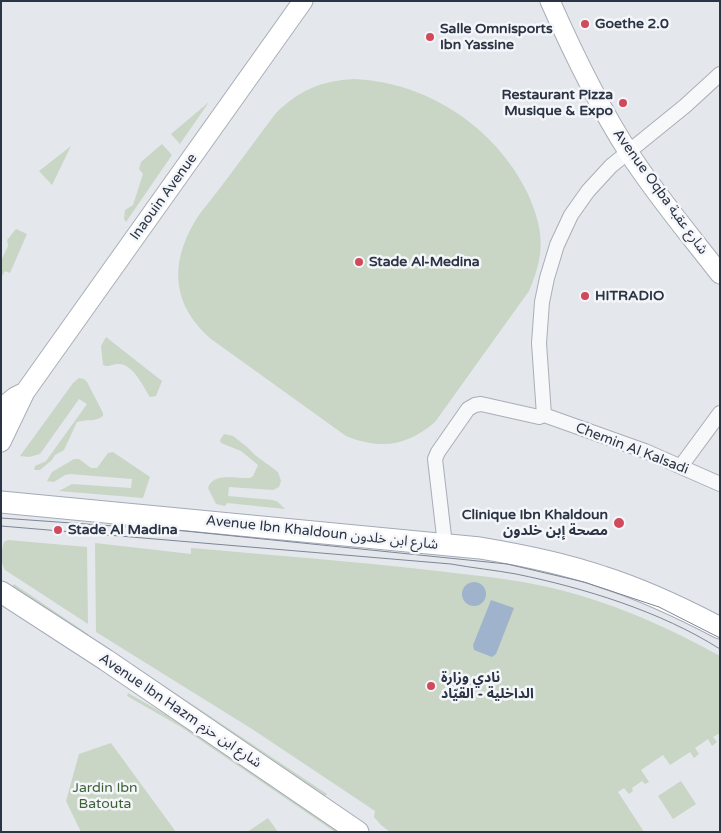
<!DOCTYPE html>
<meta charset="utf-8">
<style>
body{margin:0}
#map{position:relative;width:721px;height:833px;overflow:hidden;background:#e4e7ec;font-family:"Varela Round",sans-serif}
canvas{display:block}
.frame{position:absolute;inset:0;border:2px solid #2b3445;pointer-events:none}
</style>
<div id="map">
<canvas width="721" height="833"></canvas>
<div class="frame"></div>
</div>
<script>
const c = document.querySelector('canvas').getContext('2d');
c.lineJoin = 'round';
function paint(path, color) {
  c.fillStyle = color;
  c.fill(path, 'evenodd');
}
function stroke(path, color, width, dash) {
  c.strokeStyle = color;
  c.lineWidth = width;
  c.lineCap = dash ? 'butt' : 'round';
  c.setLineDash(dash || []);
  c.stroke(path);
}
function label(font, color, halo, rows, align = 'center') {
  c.font = font + ' "Varela Round","Noto Sans Arabic",sans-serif';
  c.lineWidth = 5;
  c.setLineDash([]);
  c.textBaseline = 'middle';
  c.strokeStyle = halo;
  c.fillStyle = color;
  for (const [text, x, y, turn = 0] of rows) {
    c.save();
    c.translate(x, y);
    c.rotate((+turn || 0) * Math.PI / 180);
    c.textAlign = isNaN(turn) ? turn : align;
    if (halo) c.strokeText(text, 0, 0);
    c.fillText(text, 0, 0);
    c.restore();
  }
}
const green = new Path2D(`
 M354 79C427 82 495 127 527 192 536 212 543 232 540 255 538 268 534 279 529 291L435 422C407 446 381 450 346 436L211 339C173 306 169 266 194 223 202 209 214 197 223 184 241 160 258 137 276 113 300 90 320 81 354 79Z
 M209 102 180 144 171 134Z
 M162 144 172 155 126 222 124 219 125 210 133 205 143 174 139 169 141 162Z
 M71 146 52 185 39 171Z
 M16 229 27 234 10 273 5 271 1 278V261L8 246 7 240Z
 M106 337 162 381 156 396 150 397C144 388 133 363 118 364 112 364 109 368 103 365L101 346Z
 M79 378 84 379 87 382 103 413V416C97 422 85 419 77 422L64 450 55 455 52 460 40 470H34L35 466 46 461 87 404 79 399 40 454 29 457 20 456 73 383Z
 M224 434 233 436 247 447 255 455 278 472 281 481 279 487 273 490 229 487 228 496 273 500 278 502 285 509 227 503 225 506 216 504 208 488C213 472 236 479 250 478L253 476 258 465 241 451 221 443 220 440Z
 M113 452 150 477 143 498 59 491 72 484 131 488 132 479 70 474 65 475 54 482 47 481 52 472 74 459H79L91 468H97L108 453Z
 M8 540 87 547 88 624 5 570C0 561 1 552 4 542Z
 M95 543 191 554V548C271 555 350 561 429 570 469 575 509 578 548 587 609 601 666 626 720 656V733L713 737 717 742 712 746 708 739 695 748 699 754 694 758 690 752 670 765 663 755 641 770 649 782 645 784 642 781 632 788 633 791 629 794 624 788 618 792 644 832H390L381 825 374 817 375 811 252 729 96 632Z
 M14 584 88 634 87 637 12 587Z
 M132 664 327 794 325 797 130 666Z
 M128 693 165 714 340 832H335L181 727 127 696Z
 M111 743 176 832H81L66 801 79 754Z
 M681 781 696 804 673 819 658 796Z
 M268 818 278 832H247Z`);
const water = new Path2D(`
 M462 594a12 12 0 1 1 24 0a12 12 0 1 1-24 0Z
 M491 600 514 608 496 654 492 657 474 650 473 645Z`);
const street = new Path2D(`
 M544 415 539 343 542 302 547 278 557 245 571 215 588 191 611 166 685 106 720 74
 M681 466 720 413
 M445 545 435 459 438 452 468 409 475 405 481 404 539 417 544 415 645 451 720 484`);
const secondary = new Path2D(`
 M550 1C573 53 598 105 629 153 656 195 689 234 720 274
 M1 408 15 397 25 392
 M1 442 25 392 303 1`);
const primary = new Path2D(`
 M1 502 480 548C522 555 563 563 603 577 644 590 682 608 720 628
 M1 592 106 660 358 832`);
const tram = new Path2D(`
 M1 518 185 531 507 564 584 582 659 607 720 638
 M1 526 451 564C473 568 494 570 516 574 584 588 660 611 720 649`);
const markers = [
 [585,24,5,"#d1495b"],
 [430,37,5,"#d1495b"],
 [623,103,5,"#d1495b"],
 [359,262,5,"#d1495b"],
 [585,296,5,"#d1495b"],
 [619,523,6,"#d1495b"],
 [58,530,5,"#d1495b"],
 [431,686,5,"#d1495b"]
];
const poiNames = [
 ["Goethe 2.0",595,24],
 ["Salle Omnisports",440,29],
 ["Ibn Yassine",440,45],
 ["Restaurant Pizza",613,95,"right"],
 ["Musique & Expo",613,111,"right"],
 ["Stade Al-Medina",369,262],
 ["HITRADIO",595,296],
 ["Clinique Ibn Khaldoun",608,515,"right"],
 ["مصحة إبن خلدون",608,531,"right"],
 ["Stade Al Madina",68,530],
 ["نادي وزارة",441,678],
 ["الداخلية - القيّاد",441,694]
];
const streetNames = [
 ["Avenue Oqba شارع عقبة",660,192,54],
 ["Inaouin Avenue",164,197,-54],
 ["Chemin Al Kalsadi",632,449,21],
 ["Avenue Ibn Khaldoun شارع ابن خلدون",322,533,6],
 ["Avenue Ibn Hazm شارع ابن حزم",180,711,34]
];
const parkNames = [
 ["Jardin Ibn",105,788],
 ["Batouta",105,804]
];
paint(green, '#c9d6c5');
paint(water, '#9fb4cc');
stroke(street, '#a9aeb7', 16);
stroke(secondary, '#a9aeb7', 21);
stroke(primary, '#a3abb8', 23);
stroke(street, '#f7f8fa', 14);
stroke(secondary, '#fff', 19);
stroke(primary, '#fff', 21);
stroke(tram, '#7d8696', 1);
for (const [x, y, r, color] of markers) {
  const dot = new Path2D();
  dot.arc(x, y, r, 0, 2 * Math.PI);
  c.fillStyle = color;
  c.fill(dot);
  stroke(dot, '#f4f6f9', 2);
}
label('bold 14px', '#2b3445', '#f4f6f9', poiNames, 'left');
label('14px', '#2b3445', '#f4f6f9', streetNames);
label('14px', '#3f6138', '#f4f6f9', parkNames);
</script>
